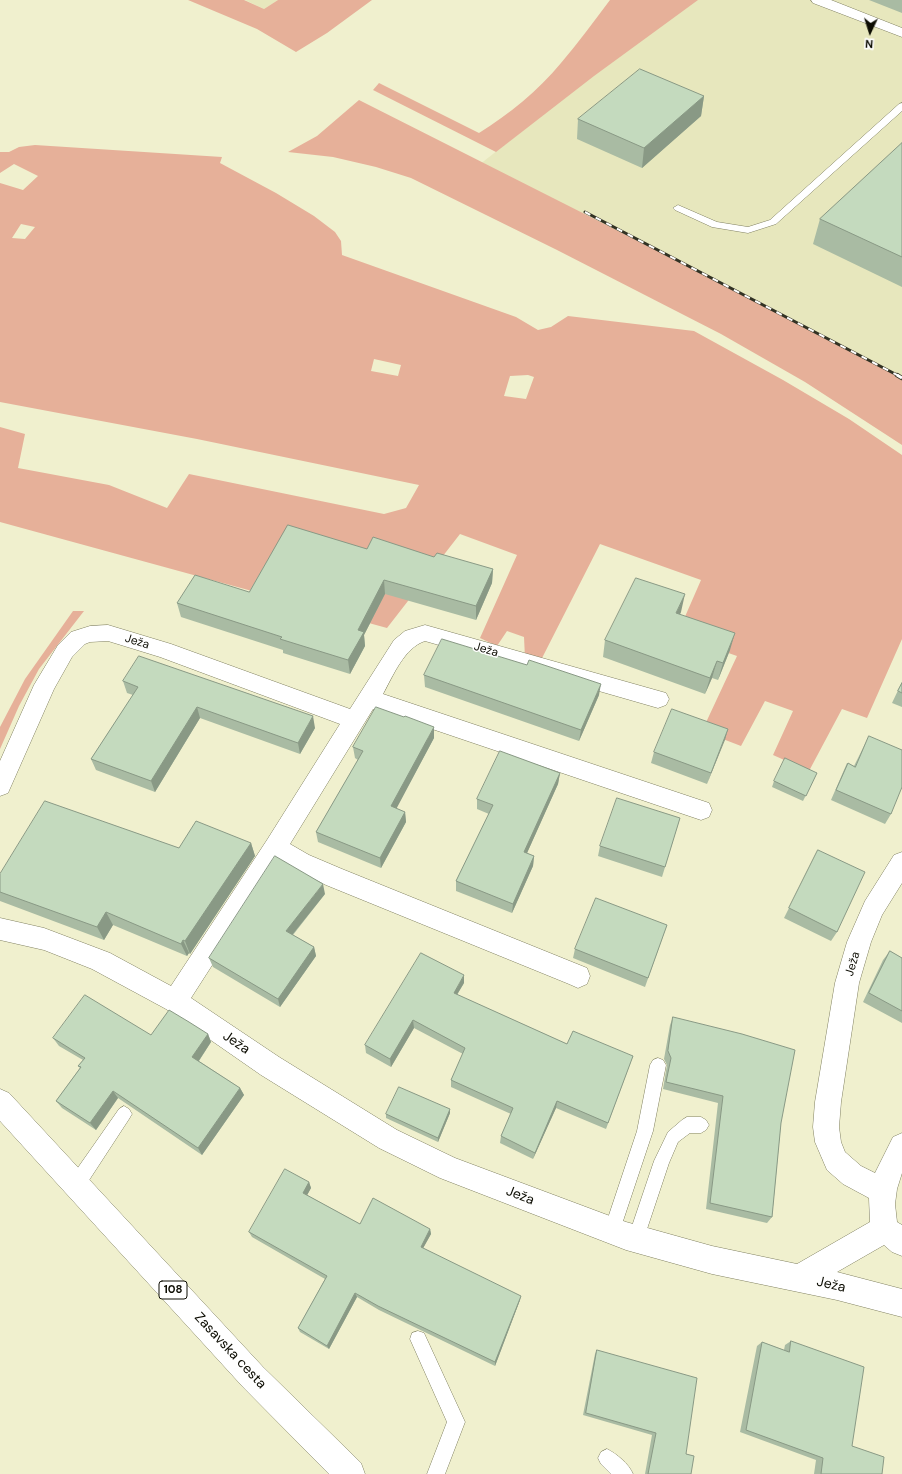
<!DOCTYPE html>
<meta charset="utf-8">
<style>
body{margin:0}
#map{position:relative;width:902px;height:1474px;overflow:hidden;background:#f0f0ce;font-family:"DM Sans",sans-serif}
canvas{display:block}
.north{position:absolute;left:850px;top:12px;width:40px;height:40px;-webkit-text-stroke:3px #fff;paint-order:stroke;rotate:184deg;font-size:11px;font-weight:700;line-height:16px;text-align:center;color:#0d0d03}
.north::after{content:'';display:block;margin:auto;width:14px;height:18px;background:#0d0d03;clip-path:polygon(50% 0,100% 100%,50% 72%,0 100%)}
</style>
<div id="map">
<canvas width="902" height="1474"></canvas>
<div class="north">N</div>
</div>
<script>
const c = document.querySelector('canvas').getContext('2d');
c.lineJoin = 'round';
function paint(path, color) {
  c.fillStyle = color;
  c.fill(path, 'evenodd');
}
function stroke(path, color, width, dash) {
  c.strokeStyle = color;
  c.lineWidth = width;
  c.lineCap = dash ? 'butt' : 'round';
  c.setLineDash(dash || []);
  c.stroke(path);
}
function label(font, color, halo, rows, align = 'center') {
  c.font = font + ' "DM Sans",sans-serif';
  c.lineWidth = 3;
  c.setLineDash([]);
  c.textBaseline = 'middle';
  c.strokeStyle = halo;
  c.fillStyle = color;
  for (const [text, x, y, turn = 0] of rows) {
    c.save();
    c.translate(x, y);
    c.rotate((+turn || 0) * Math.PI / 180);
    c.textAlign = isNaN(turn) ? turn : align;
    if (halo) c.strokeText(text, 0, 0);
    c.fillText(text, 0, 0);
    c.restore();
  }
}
const built = new Path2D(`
 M245 0H278L264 9Z
 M688 0H902V385L479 165Z`);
const green = new Path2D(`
 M188 0H244L264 9 278 0H372L327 33 296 52 257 29Z
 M610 0H698L594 76 496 152 373 90 379 83 479 133C509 114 538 91 561 63 578 43 594 21 610 0Z
 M359 100 652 248 902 378V445L805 382 721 334 557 250 411 178 376 167 333 157 288 152 317 136Z
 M35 145 222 157 220 163 276 193 314 216 335 232 341 241 342 255 516 317 538 330 551 327 568 316 694 331 783 380 849 419 902 455V639L867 718 842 709 809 771 773 755 793 711 765 701 741 746 702 731 737 656 677 635 701 580 600 544 540 662 525 658 524 637 507 631 497 646 480 638 517 555 460 534 387 628 0 522V427L25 434 18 468 109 485 167 508 189 474 384 514 406 508 419 485 197 439 0 402V183L23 190 38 176 14 164 0 173V152H9L19 147ZM21 224 35 227 25 239 12 238ZM374 359 401 365 398 376 371 371ZM528 375 534 377 526 399 504 396 510 376Z
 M73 611H84L39 669 19 706 0 749V727L25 679Z`);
const service = new Path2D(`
 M902 103V111L776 224 748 233 712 227 675 210 673 208 678 205 717 222 748 227 770 220 899 104Z
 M658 1058 663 1060 666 1065 653 1131 618 1236 612 1238 606 1236 604 1230 637 1131 650 1065 653 1060Z
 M124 1106 129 1109 132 1114 129 1119 82 1191 76 1193 70 1191 68 1185 70 1179 119 1109Z
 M687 1117H701L706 1120 709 1125 706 1130 701 1133H690L678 1142 669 1163 642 1244 636 1246 630 1244 628 1238 654 1161 668 1132 682 1120Z
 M418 1331 424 1333 465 1422 445 1474H427L447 1422 410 1339 412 1333Z
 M607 1449C617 1454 629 1464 633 1474H611L601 1464 598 1458 601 1452Z`);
const minor = new Path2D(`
 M811 0H831L902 28V37L813 3Z
 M108 625 171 644 350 709 394 640 405 631 425 625 666 693 669 699 666 705 658 708 425 641C404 648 393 676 383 694L709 803 712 810 709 817 701 820 373 709 290 844 309 855 342 869 587 968 590 976 587 984 578 988 569 984 326 885 279 861 191 998 279 1057 397 1130 455 1158 626 1222 712 1246 797 1264 870 1222 869 1198 843 1184 827 1170 815 1142 813 1127 815 1102 835 983 847 942 865 901 894 855 902 852V883L882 915 871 942 859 983 841 1102 839 1127 841 1142 845 1152 861 1166 875 1173 893 1137 902 1133V1173L897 1189 895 1204 897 1222 902 1225V1256L892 1252 884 1245 837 1272 902 1289V1317L837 1300 712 1274 626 1250 440 1178 379 1148 261 1075 166 1009 92 969 44 950 0 940V918L44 928 110 953 171 986 267 840 340 724 160 657 108 641 90 642 85 644 72 657 54 689 8 793 0 796V761L34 685 58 645 71 632 90 626Z`);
const primary = new Path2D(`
 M0 1089 9 1093 263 1367 361 1463 365 1474H329L243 1387 0 1121Z`);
const railFar1 = new Path2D(`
 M585 212 899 376`);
const rail = new Path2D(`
 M897 375 902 378`);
const wall = new Path2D(`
 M869 0H902V13Z
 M704 96 701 116 642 168 577 139 578 119Z
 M902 143V287L813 244 820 219Z
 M367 549 434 557 493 569 492 583 476 620 385 594 364 635 365 646 350 674 283 653V650L181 617 177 603 249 592Z
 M681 612 680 614 730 650 718 680 712 678 705 694 603 657 605 640Z
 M424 675 599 695 579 741 425 687Z
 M123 681 315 728 300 754 200 718 155 792 96 770 91 759 133 695 127 693Z
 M902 682V707L892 703Z
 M728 729 707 784 651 763 654 752Z
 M869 736 891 814 885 824 831 800 847 763 854 766Z
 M434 738 396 808 405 812 406 822 381 868 318 842 316 832 358 760 355 758 353 747Z
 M560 773 558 784 527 853 534 856 533 866 512 913 456 891V881L489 814 477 809V799Z
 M817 773 803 801 772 787 774 781Z
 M680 818 662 877 598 856 600 846Z
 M251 843 255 856 190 954 189 953 187 956 113 925 104 940 0 901V874L179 848Z
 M818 850 837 932 831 941 784 918Z
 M325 894 293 935 314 947 316 956 280 1007 213 967 209 958Z
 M667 925 645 987 573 958 575 949Z
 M890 951 902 958V1023L863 1002 883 960Z
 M464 983 457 995 567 1044 633 1056 606 1129 556 1108 533 1159 500 1143 501 1136 511 1114 451 1087V1080L463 1054 414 1028 391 1067 366 1053 365 1045Z
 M673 1017 781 1123 772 1217 767 1223 706 1209 718 1103 663 1089 667 1065 664 1059 670 1025Z
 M208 1034 211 1042 199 1061 240 1088 244 1095 202 1155 118 1098 96 1130 62 1108 56 1101 80 1068 78 1066 83 1060 59 1046 53 1038Z
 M450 1113 438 1142 386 1118V1114Z
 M309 1182 311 1188 307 1195 360 1224 430 1229 431 1234 423 1248 520 1300 495 1366 379 1310 357 1297 329 1349 300 1332 298 1328 325 1279 252 1237 249 1232Z
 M791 1341 852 1446 882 1474H814L816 1460 740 1432 757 1346 762 1342 784 1350 785 1345Z
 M597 1350 686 1454 691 1474H645L652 1435 583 1415 595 1354Z`);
const shadedWall = new Path2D(`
 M704 96 701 116 642 168 644 148Z
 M493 569 492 583 476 620V606Z
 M384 580 385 594 364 635 365 646 350 674 348 660 358 630Z
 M685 594 681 612 672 630 676 613Z
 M735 633 730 650 718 680 723 663Z
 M717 661 712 678 705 694 710 678Z
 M601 684 599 695 579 741 581 730Z
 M197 707 200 718 155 792 151 781Z
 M313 716 315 728 300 754 298 743Z
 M434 727V738L392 817 391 806Z
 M728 729 725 740 707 784 711 773Z
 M560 773 558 784 523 862 524 852Z
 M405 812 406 822 381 868 380 858Z
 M251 843 255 856 190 954 185 941Z
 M534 856 533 866 512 913 513 904Z
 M323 884 325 894 288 940 286 931Z
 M106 912 113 925 104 940 97 927Z
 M183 940 189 953 187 956 181 944Z
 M314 947 316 956 280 1007 278 999Z
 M464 975V983L453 1001 454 993Z
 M413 1020 414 1028 391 1067 390 1059Z
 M208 1034 211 1042 196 1065 192 1057Z
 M240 1088 244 1095 202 1155 198 1148Z
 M113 1091 118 1098 96 1130 90 1123Z
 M557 1101 556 1108 533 1159 535 1153Z
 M450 1109V1113L438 1142V1138Z
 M309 1182 311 1188 305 1199 303 1193Z
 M430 1229 431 1234 421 1252V1247Z
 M355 1293 357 1297 329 1349 327 1346Z
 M521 1296 520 1300 495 1366V1362Z`);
const building = new Path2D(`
 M640 69 704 96 644 148 578 119Z
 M902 143V257L820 219Z
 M288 525 367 549 373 537 434 557 437 553 493 569 476 606 384 580 358 630 364 632 348 660 280 639 282 637 177 603 195 575 249 592Z
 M636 578 685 594 676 613 735 633 723 663 717 661 710 678 605 640Z
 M442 639 527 665 529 660 601 684 581 730 424 675Z
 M139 656 313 716 298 743 197 707 151 781 91 759 138 687 123 681Z
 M902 683V693L898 691Z
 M376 707 404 717 405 716 434 727 391 806 405 812 380 858 316 832 363 751 353 747Z
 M672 709 728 729 711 773 654 752Z
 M869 736 902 750V787L891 814 836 790 848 763 855 767Z
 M500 751 560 773 524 852 534 856 513 904 456 881 493 805 477 799Z
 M785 758 817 773 806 796 774 781Z
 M617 798 680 818 665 867 600 846Z
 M45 801 179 848 196 821 251 843 185 941 183 940 181 944 106 912 97 927 0 892V874Z
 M818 850 865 872 837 932 789 908Z
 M275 856 323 884 286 931 314 947 278 999 209 958Z
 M596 898 667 925 648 978 575 949Z
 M890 951 902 958V1011L869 993Z
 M421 953 464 975 454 993 567 1044 573 1031 633 1056 608 1123 557 1101 535 1153 501 1136 513 1108 451 1080 465 1048 413 1020 390 1059 365 1045Z
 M85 995 151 1035 169 1010 189 1022 208 1034 192 1057 240 1088 198 1148 113 1091 90 1123 56 1101 81 1067 78 1066 85 1058 53 1038Z
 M673 1017 742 1034 795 1050 781 1123 772 1217 710 1203 723 1096 666 1082 671 1058 668 1051Z
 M399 1087 450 1109 438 1138 386 1114Z
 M285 1169 309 1182 303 1193 360 1224 373 1198 430 1229 421 1247 521 1296 495 1362 378 1306 355 1293 327 1346 298 1328 327 1276 249 1232Z
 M791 1341 864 1367 852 1446 884 1457 882 1474H821L823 1458 746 1430 762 1342 789 1352Z
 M597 1350 697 1378 686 1454 694 1456 691 1474H648L656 1433 586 1413Z`);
const shields = [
 [173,1290,28]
];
const shieldNames = [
 ["108",173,1290]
];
const streetNames = [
 ["Ježa",137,642,17],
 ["Ježa",486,650,16],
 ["Ježa",853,964,-74]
];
const nearStreetnames = [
 ["Ježa",236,1043,34],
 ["Ježa",520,1196,21],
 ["Ježa",831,1285,13],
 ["Zasavska cesta",230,1351,47]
];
paint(built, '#e7e7bd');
paint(green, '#e6b099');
stroke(service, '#818162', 1);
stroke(minor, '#818162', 1);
stroke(primary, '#818162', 1);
paint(service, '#fff');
paint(minor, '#fff');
paint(primary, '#fff');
stroke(railFar1, '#323224', 3);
stroke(rail, '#323224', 4.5);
stroke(railFar1, '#fff', 2, [6]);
stroke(rail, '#fff', 3, [8]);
paint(wall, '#a9bba3');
paint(shadedWall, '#899985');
paint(building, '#c4dabe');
stroke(building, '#899985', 1);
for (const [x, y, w] of shields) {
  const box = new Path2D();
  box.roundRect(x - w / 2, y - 9, w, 18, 3);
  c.fillStyle = '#fff';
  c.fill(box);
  stroke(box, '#0d0d03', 1);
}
label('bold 11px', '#0d0d03', null, shieldNames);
label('12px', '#0d0d03', '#fff', streetNames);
label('14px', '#0d0d03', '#fff', nearStreetnames);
</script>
